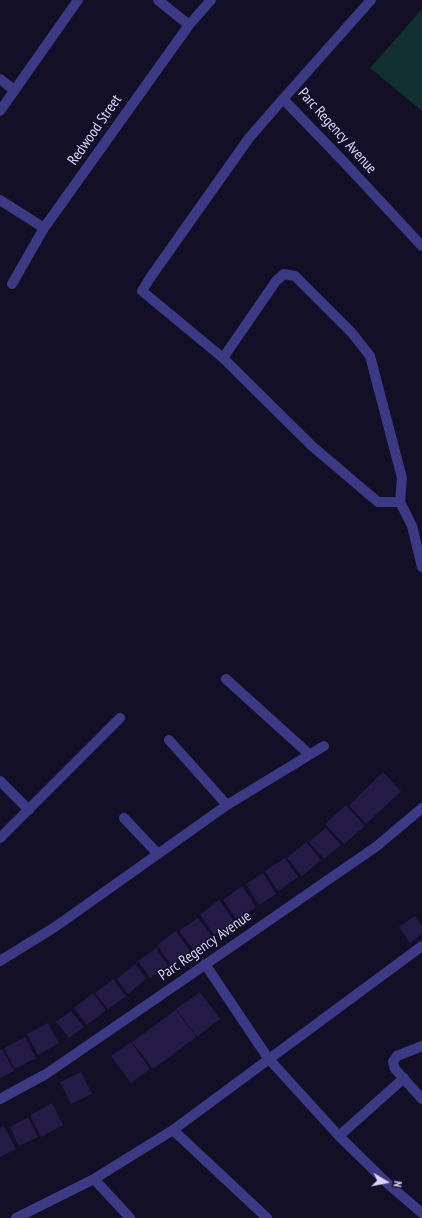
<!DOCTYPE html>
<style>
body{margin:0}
#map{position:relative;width:422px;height:1218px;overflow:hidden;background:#130f26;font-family:"PT Sans Narrow",sans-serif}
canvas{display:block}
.north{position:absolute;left:366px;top:1162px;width:40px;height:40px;-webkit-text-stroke:3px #130f26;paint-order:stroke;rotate:100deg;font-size:11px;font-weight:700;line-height:16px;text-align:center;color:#d9d4ff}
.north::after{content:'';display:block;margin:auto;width:14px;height:18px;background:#d9d4ff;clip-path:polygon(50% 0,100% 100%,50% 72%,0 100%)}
</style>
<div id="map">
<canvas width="422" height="1218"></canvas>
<div class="north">N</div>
</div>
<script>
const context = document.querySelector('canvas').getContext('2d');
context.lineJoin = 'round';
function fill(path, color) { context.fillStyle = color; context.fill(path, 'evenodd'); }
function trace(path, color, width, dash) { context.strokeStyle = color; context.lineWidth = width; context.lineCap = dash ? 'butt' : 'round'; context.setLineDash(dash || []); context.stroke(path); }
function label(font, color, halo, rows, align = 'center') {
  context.font = font + ' "PT Sans Narrow",sans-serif'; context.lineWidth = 3; context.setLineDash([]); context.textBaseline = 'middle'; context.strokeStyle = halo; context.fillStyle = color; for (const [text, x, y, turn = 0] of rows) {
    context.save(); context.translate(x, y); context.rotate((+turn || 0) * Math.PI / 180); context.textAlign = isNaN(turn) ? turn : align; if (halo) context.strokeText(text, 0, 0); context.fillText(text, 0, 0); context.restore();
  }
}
fill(new Path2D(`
 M422 9V111L370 68Z`), '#12302f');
fill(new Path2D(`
 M383 772 401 791 366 824 349 805Z
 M346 805 365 826 344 844 325 824Z
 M326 828 341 845 324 859 309 842Z
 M306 842 321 860 302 876 287 858Z
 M285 858 298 877 278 891 265 871Z
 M263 873 276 894 259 905 246 884Z
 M242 886 256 907 237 920 223 900Z
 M219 900 234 921 214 935 200 915Z
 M415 916 422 926V934L410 943 399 927Z
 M198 918 212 937 194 950 179 931Z
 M176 931 190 951 171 965 157 945Z
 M156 948 168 966 150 978 138 961Z
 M135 964 146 979 128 994 117 979Z
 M113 979 126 996 108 1009 95 993Z
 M200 992 220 1019 197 1037 176 1009Z
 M93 993 106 1010 87 1025 74 1008Z
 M176 1010 196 1037 153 1069 132 1042Z
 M71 1011 84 1027 69 1038 56 1022Z
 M48 1023 59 1043 38 1055 27 1034Z
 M25 1037 36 1058 15 1069 4 1048Z
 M131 1042 150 1069 131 1083 111 1056Z
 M2 1049 14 1071 0 1078V1050Z
 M81 1072 92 1094 71 1104 60 1082Z
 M52 1103 63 1125 41 1137 30 1115Z
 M28 1117 38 1137 19 1146 10 1127Z
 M4 1126 16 1149 0 1157V1128Z`), '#241b47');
trace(new Path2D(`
 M158 0 189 25
 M371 0 283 99 342 160 422 246
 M0 79 14 90
 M283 99 249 138 150 278 142 291 223 358 312 446 378 502H400
 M0 111 78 0
 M0 200 44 228
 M12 284 44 228 189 25 211 0
 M223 358 276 281 284 274 295 276 352 333 370 356 402 478 400 502 412 526 422 567
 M226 679 309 754
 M169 740 227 805
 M0 781 29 810
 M124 818 158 854
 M0 838 120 718
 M0 961 55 927 227 805 324 746
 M205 964 268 1058 339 1136 388 1184 422 1213
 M422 1046 397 1056 393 1062 395 1069 422 1099
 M0 1099 46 1074 183 980 377 846 422 808
 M173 1130 267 1218
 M339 1136 404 1078
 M94 1179 130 1218
 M16 1218 94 1179 173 1130 422 946`), '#3d3a85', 10);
label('15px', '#d9d4ff', '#130f26', [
 ["Redwood Street",95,130,-55],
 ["Parc Regency Avenue",337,131,48],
 ["Parc Regency Avenue",205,946,-35]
]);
</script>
